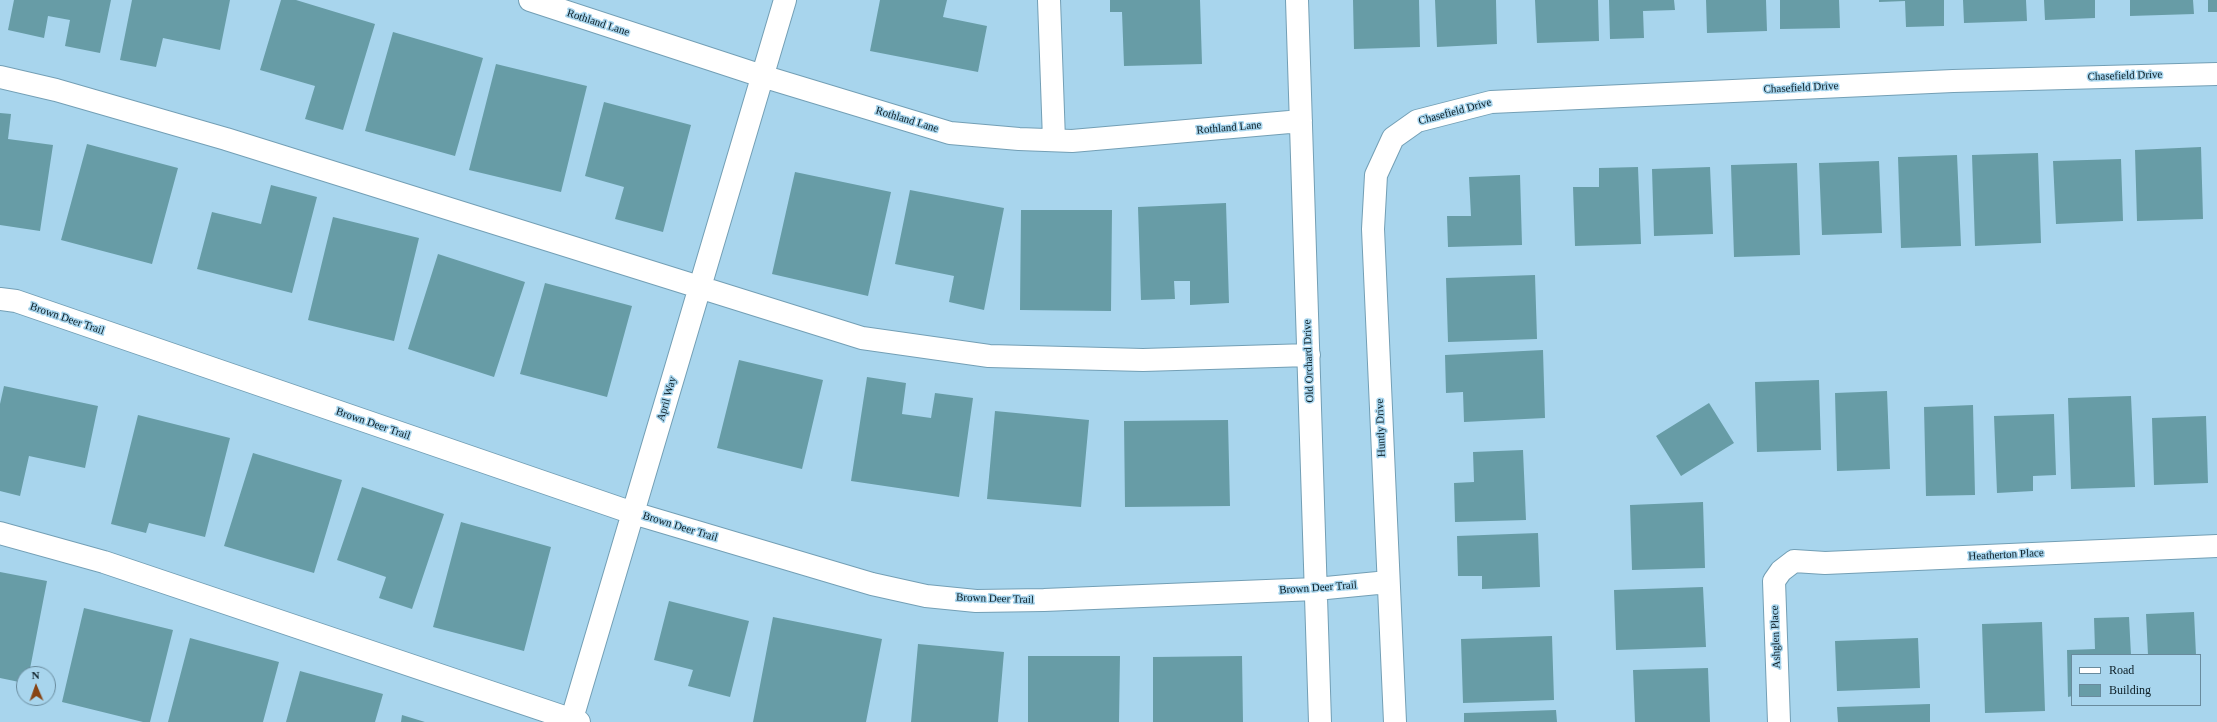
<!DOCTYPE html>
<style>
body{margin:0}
#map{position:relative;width:2217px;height:722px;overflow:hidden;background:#a8d5ed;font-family:Georgia,serif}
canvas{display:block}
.legend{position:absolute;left:2071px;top:654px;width:130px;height:52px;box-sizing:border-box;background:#a8d5ed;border:1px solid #698b9d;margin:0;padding:5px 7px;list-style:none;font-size:12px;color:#0b1d25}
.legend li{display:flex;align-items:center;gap:8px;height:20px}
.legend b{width:20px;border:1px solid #698b9d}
.north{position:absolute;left:16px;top:666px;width:40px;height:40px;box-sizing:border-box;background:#a8d5ed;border:1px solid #698b9d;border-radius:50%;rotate:358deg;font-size:11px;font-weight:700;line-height:16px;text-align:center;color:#0b1d25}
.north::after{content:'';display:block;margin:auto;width:14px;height:18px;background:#874414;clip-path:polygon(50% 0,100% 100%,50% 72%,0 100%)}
</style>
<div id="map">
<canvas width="2217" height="722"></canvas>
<ul class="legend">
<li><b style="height:5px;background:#fff"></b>Road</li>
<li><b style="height:11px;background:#679ca6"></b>Building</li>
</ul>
<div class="north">N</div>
</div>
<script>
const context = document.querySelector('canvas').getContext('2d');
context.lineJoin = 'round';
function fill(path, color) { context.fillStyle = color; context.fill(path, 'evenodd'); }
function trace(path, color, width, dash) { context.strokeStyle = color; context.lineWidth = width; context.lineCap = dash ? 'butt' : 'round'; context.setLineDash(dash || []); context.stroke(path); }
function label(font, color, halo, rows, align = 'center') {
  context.font = font + ' Georgia,serif'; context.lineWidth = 3; context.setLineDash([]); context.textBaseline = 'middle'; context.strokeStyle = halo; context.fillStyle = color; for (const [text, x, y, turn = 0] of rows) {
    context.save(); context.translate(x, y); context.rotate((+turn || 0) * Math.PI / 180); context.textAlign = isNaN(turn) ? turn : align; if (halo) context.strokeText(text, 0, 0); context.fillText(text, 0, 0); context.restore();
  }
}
fill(new Path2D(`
 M14 0H111L100 53 65 46 70 20 48 16 44 38 8 30Z
 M132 0H230L220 50 163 38 156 67 120 60Z
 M281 0H296L375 24 343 130 305 119 315 86 260 70Z
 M880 0H947L943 17 987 26 978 72 870 51Z
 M1110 0H1200L1202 64 1124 66 1122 12H1110Z
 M1353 0H1419L1420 47 1354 49Z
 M1435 0H1496L1497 44 1437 47Z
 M1535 0H1598L1599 41 1537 43Z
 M1609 0H1674L1675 10 1643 11 1644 38 1610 39Z
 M1706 0H1766L1767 31 1707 33Z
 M1780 0H1839L1840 28 1780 29Z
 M1879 0H1944V26L1906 27 1905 1 1879 2Z
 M1963 0H2026L2027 21 1964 23Z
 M2044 0H2095V18L2045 20Z
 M2130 0H2193L2194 14 2130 16Z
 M2208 0H2217V12H2208Z
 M393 32 483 58 455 156 365 131Z
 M496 64 587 86 561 192 469 170Z
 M604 102 691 125 663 232 615 219 624 187 585 176Z
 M0 113 11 114 8 139 53 145 40 231 0 225Z
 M87 144 178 168 152 264 61 240Z
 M2201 147 2203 219 2137 221 2135 150Z
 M2038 153 2041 243 1975 246 1972 155Z
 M1957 155 1961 246 1901 248 1898 157Z
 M2121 159 2123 221 2056 224 2053 161Z
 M1879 161 1882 233 1822 235 1819 163Z
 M1797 163 1800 255 1734 257 1731 165Z
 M1638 167 1641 244 1575 246 1573 187H1599V168Z
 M1710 167 1713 234 1654 236 1652 169Z
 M795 172 891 192 868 296 772 274Z
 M1520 175 1522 245 1448 247 1447 216H1471L1469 177Z
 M271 185 317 197 292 293 197 269 212 212 261 224Z
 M910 190 1004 208 984 310 949 302 954 276 895 264Z
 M1226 203 1229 303 1190 305V281H1174L1175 299 1141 300 1138 207Z
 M1021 210H1112L1111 311 1020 310Z
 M333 217 419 238 394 341 308 320Z
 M438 254 525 282 494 377 408 349Z
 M1535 275 1537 339 1448 342 1446 278Z
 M545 283 632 306 607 397 520 374Z
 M1543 350 1545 418 1464 422 1463 392 1446 393 1445 355Z
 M739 360 823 380 802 469 717 448Z
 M867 377 906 383 902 414 931 418 935 393 973 398 959 497 851 481Z
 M1819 380 1821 450 1757 452 1755 382Z
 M4 386 98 406 85 468 29 456 20 496 0 491V404Z
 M1887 391 1890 469 1837 471 1835 393Z
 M2131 396 2135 487 2071 489 2068 398Z
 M1709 403 1734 443 1681 476 1656 436Z
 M1973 405 1975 495 1926 496 1924 407Z
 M995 411 1089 420 1081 507 987 499Z
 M2054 414 2056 475 2033 476V491L1997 493 1994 416Z
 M138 415 230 438 205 537 149 523 146 533 111 524Z
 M2206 416 2208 483 2154 485 2152 418Z
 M1228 420 1230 506 1125 507 1124 421Z
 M1523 450 1526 520 1455 522 1454 483 1474 482 1473 452Z
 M253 453 342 480 314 573 224 546Z
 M362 487 444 514 412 609 379 598 386 577 337 560Z
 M1703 502 1705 568 1632 570 1630 505Z
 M461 522 551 547 524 651 433 627Z
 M1538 533 1540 587 1482 589V576H1458L1457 536Z
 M0 572 47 581 29 674H24V683L0 678Z
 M1703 587 1706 647 1616 650 1614 590Z
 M669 601 749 621 730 697 688 686 693 670 654 660Z
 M84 608 173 630 150 722H143L62 702Z
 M2194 612 2196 655H2148L2146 614Z
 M773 617 882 639 866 722H753Z
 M2129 617 2131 655H2072V696L2068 697 2067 650 2095 649 2094 618Z
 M2042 622 2045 711 1985 713 1982 624Z
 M1552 636 1554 700 1463 703 1461 639Z
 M190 638 279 662 263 722H168Z
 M1918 638 1920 688 1837 691 1835 641Z
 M918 644 1004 652 998 722H911Z
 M1028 656H1120L1119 722H1028Z
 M1242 656 1243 722H1153V657Z
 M1708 668 1710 722H1635L1633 670Z
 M300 671 383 694 375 722H286Z
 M1930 704V722H1838L1837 707Z
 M1556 710 1557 722H1464V713Z
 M402 715 425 722H401Z`), '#679ca6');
const minor = new Path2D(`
 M530 0 762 76 950 133 1019 139 1072 141 1301 121
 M1049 0 1054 140
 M1297 0 1320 722
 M0 77 56 90 226 139 862 338 989 356 1143 360 1309 355
 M0 299 16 301 633 513 872 584 926 596 976 601 1044 600 1316 589 1388 582
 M0 533 104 562 579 722
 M571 722 785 0
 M1395 722 1373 229 1376 175 1393 138 1417 121 1491 102 1953 81 2217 74
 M1779 722 1774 581 1781 571 1794 561 1825 563 2217 546`);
trace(minor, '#739fb5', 24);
trace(minor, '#fff', 22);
label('11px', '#0b1d25', '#a8d5ed', [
 ["Rothland Lane",598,23,18],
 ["Chasefield Drive",2125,76,-2],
 ["Chasefield Drive",1801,88,-3],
 ["Chasefield Drive",1455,112,-15],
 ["Rothland Lane",907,120,17],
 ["Rothland Lane",1229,128,-5],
 ["Brown Deer Trail",67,319,19],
 ["Old Orchard Drive",1309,361,-92],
 ["April Way",667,399,-74],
 ["Brown Deer Trail",373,424,19],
 ["Huntly Drive",1381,428,-92],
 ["Brown Deer Trail",680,527,17],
 ["Heatherton Place",2006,555,-3],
 ["Brown Deer Trail",1318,588,-4],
 ["Brown Deer Trail",995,599,2],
 ["Ashglen Place",1776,637,-92]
]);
</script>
